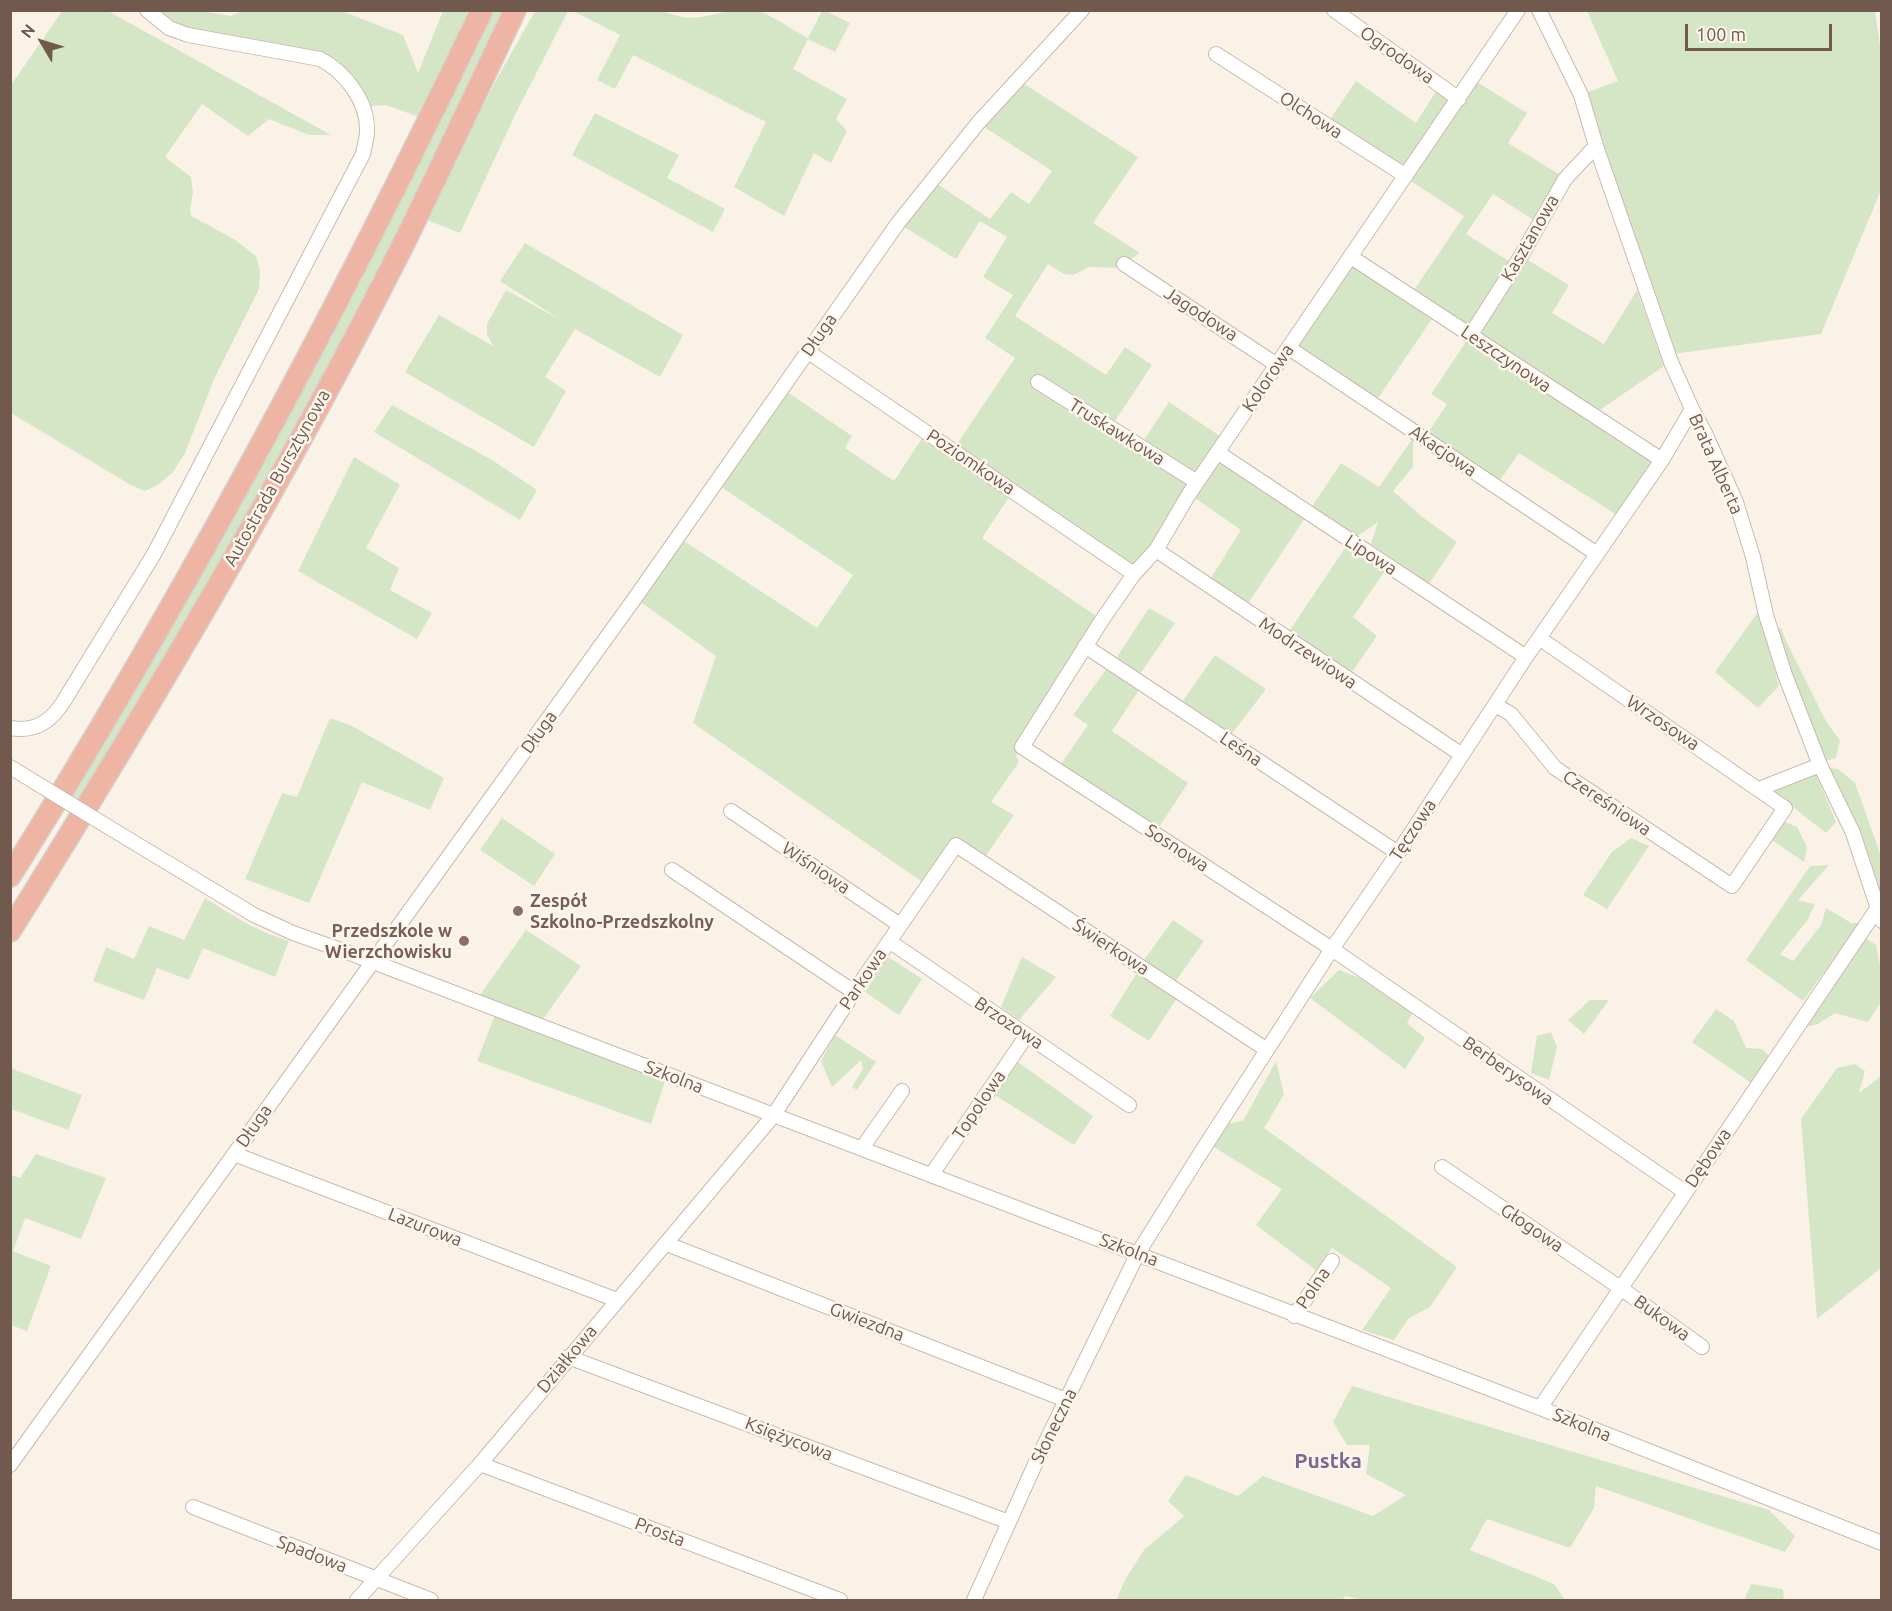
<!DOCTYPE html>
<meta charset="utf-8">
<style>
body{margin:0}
#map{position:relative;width:1892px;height:1611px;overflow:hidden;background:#faf2e7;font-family:Ubuntu,sans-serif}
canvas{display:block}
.frame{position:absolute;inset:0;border:12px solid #71594e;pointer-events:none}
.north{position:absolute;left:12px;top:12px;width:60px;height:60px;-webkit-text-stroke:4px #fdf6ed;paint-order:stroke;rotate:308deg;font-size:16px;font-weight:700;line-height:24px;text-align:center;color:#71594e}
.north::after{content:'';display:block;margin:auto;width:21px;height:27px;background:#71594e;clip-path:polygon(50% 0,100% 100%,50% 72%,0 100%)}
.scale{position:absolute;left:1685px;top:24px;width:147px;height:27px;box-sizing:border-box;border:3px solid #71594e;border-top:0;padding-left:8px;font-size:18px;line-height:21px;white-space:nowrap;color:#71594e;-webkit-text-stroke:4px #fdf6ed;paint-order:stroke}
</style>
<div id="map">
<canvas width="1892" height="1611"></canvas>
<div class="frame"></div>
<div class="north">N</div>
<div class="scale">100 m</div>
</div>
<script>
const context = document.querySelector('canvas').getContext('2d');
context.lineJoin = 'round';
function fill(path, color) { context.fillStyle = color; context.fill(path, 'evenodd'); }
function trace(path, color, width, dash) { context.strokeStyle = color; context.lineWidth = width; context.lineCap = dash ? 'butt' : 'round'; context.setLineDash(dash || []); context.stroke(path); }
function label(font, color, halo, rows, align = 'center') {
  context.font = font + ' Ubuntu,sans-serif'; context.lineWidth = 5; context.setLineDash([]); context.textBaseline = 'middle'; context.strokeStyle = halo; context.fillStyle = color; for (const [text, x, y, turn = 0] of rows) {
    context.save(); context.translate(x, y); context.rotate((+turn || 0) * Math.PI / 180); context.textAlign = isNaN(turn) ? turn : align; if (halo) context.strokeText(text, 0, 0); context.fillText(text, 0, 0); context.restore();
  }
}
fill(new Path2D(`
 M63 10 108 11 331 135H309L269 119 248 136 202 104 165 157 191 177 193 193 190 209 191 216 234 239 256 256 260 270 259 289 215 377 185 453 173 472 159 484 145 491 129 484 11 413V85Z
 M243 10 342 11 403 35 418 73 443 11H468L419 117 386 105 369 106 337 64 175 27 154 11H202L231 16Z
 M490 11H508L462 109 305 415 82 803 67 794Z
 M535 11H568L516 113 460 233 427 220 494 84Z
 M573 11H664C701 28 719 6 755 10 767 12 796 32 808 38L822 11H826L850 23 835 52 808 39 793 69 847 99 836 119 847 131 831 163 814 153 784 216 734 187 766 122 633 55 615 89 597 80 620 35Z
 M1587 11H1875L1882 60 1881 190 1821 334 1673 354 1585 93 1618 81Z
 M1472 79 1527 113 1508 143 1562 176 1535 221 1493 194 1466 234 1515 265 1521 256 1569 285 1552 313 1604 344 1637 290 1664 366 1591 416 1657 458 1617 515 1519 453 1496 486 1424 439 1447 404 1431 394 1470 336 1436 313 1374 404 1289 348 1351 257 1410 296 1464 216 1326 125 1356 81 1416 123 1440 85 1459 99Z
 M1018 80 1138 157 1093 223 1140 253 1116 268 1089 267 1073 275 1064 274 1048 264 1015 316 1106 375 1125 347 1152 365 1111 427 1140 446 1169 402 1226 440 1217 452 1305 518 1247 605 1209 581 1241 530 1189 494 1134 574 1013 491 982 538 1102 620 1016 756 1019 762 991 802 1014 815 985 857 960 840 928 886 693 723 716 656 635 598 678 537 817 628 853 575 715 483 780 387 852 436 845 448 894 481 926 432 953 450 1015 358 985 338 1013 295 983 277 1007 237 980 221 956 259 898 223 931 180 990 219 1011 192 1029 204 1052 171 978 123Z
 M595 113 679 155 667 178 725 209 713 232 572 155Z
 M525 243 683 335 660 377 575 329 545 377 566 391 534 447 405 372 439 315 493 346 487 334V324L506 290 561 320 500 281Z
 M392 405 492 460 537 490 520 520 374 432Z
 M1413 438V467L1393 491 1421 516 1457 542 1429 584 1371 544 1378 522 1356 537 1311 508 1341 463 1379 487Z
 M354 457 400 485 366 548 399 568 390 590 432 613 417 639 298 571Z
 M1347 545 1385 571 1353 617 1377 636 1352 672 1288 633Z
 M1149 608 1175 623 1140 674 1117 657Z
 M1758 612 1779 686 1758 708 1715 672Z
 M1781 628C1788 647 1797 662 1805 679 1816 700 1824 722 1840 740L1836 758 1822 762 1775 630Z
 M1215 655 1266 689 1231 735 1182 702Z
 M1108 667 1141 687 1112 731 1188 783 1159 827 1061 764 1088 725 1073 715Z
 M330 718 352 726 444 778 430 810 362 782 309 903 245 879 282 793 297 797Z
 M1824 767 1838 769 1855 783 1881 856V908Z
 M1815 772 1836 822 1826 833 1771 790Z
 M502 818 555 854 534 886 480 850Z
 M1783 821 1797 827 1807 847 1804 862 1770 839Z
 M1631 838 1649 846 1607 909 1583 895 1612 852Z
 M1829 865 1798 900 1815 904 1807 921 1780 954 1793 961 1821 925 1826 908 1851 923H1860L1803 1001 1746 960 1810 866Z
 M205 898C232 915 258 932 289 941L275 977 203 948 189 980 157 968 144 1000 93 981 106 947 134 959 149 926 184 940Z
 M1173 920 1204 941 1175 982 1144 960Z
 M526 930 581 966 538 1026 667 1075 651 1124 477 1061 497 1010 475 1002Z
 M1864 937 1876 945 1881 970V1002L1868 1022 1835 1013 1818 1024 1802 1028Z
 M888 957 922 979 899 1015 865 992Z
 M1022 957 1056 977 1019 1020 1001 1007Z
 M1339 970 1360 978 1413 1012 1407 1023 1425 1038 1405 1069 1310 998Z
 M1137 973 1177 998 1149 1041 1110 1016Z
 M1590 1000H1609L1584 1034 1568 1020Z
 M1716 1009 1734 1021 1746 1048 1762 1049 1769 1056 1751 1083 1692 1042Z
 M1551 1032 1557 1047 1549 1080 1531 1073 1537 1036Z
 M835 1035 876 1062 857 1090 852 1087 863 1069 861 1060 832 1087 821 1061Z
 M1276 1061 1284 1094 1264 1128 1457 1267 1430 1307 1409 1318 1394 1340 1362 1330 1391 1288 1332 1248 1317 1271 1256 1225 1282 1189 1212 1146 1226 1124 1243 1121Z
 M1018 1062 1093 1116 1074 1145 995 1095Z
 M1855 1064 1865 1071 1859 1093 1881 1076V1268L1817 1319 1801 1119 1837 1068Z
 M10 1068 82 1095 68 1130 11 1109Z
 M36 1154 106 1178 81 1239 25 1218 13 1251 51 1266 27 1331 11 1325V1175L20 1178Z
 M1352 1386 1769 1510 1795 1536 1785 1552 1596 1486 1594 1508 1570 1548 1487 1519 1470 1550 1554 1584 1565 1600H1361L1346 1596 1341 1600H1116L1126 1578 1144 1550 1184 1516 1168 1501 1186 1475 1238 1496 1263 1476 1373 1516 1406 1495 1366 1474 1370 1445H1347L1333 1422Z
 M1751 1584 1783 1589 1784 1600H1744Z`), '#d5e6c7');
const minor = new Path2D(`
 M1334 10 1459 99
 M1518 10 1189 494 1156 550 1134 574 1102 620 1022 747 1332 949 1685 1192
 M1539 10 1581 95 1596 146 1671 362 1692 409 1705 433 1736 502 1753 557 1766 615 1785 675 1820 765 1853 833 1882 921
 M1216 54 1406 176
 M1351 257 1662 460
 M1124 264 1277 365
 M1470 336 1521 256 1565 179 1596 146
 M1289 348 1597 554
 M807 351 1134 574
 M1038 382 1197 482
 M1217 452 1526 657
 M1156 550 1462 755
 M1085 646 1398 853
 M1495 705 1511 714 1555 768 1732 886 1785 808 1539 638
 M10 728C34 732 49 723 62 704L154 554 363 154C364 147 367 139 367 131 368 101 345 72 320 59L188 35 169 28 147 10
 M10 767 33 781
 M1759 789 1820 765
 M731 811 900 925
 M110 828 254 915 293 933 355 955 1540 1408 1882 1543
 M672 870 854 992
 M889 941 1129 1105
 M862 1148 902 1091
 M234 1154 617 1300
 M1442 1167 1622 1289 1702 1347
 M932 1174 1027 1035
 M667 1244 1066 1400
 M1294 1316 1332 1261
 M568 1357 1009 1522
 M1540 1408 1877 909
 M480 1464 840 1600
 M10 1465 635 598 898 223 978 123 1082 10
 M193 1507 431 1600
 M357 1600 480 1464 773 1116 854 992 956 845 1267 1050
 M974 1600 1036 1462 1138 1253 1200 1154 1332 949 1398 853 1526 657 1662 460 1692 409`);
const highway = new Path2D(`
 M10 876C185 597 340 307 482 10
 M10 931C151 705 287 476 406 239 443 163 479 87 515 10`);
trace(minor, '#cbb9ae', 16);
trace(highway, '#d7d1cd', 24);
trace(minor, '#fff', 14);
trace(highway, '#eeb4a4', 21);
const minorBridge = new Path2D(`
 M33 781 110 828`);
trace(minorBridge, '#cbb9ae', 16, []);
trace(minorBridge, '#fff', 14);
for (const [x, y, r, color] of [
 [518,911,6,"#8d6e63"],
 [464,941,6,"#8d6e63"]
]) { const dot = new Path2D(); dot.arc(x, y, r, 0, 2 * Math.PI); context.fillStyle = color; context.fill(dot); trace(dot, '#fdf6ed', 2); }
label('18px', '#71594e', '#fdf6ed', [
 ["Ogrodowa",1397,55,35],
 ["Olchowa",1311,115,33],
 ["Kasztanowa",1530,238,-60],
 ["Jagodowa",1201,314,33],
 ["Długa",819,335,-55],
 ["Leszczynowa",1506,359,34],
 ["Kolorowa",1268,378,-56],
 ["Truskawkowa",1117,432,32],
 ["Akacjowa",1443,451,34],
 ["Poziomkowa",971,462,34],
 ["Brata Alberta",1716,464,66],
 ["Autostrada Bursztynowa",277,478,-61],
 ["Lipowa",1371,555,33],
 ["Modrzewiowa",1308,653,34],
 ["Wrzosowa",1663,723,34],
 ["Długa",539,732,-54],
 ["Leśna",1241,749,34],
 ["Czereśniowa",1607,803,34],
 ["Tęczowa",1413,830,-57],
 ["Sosnowa",1177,848,33],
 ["Wiśniowa",816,868,34],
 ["Świerkowa",1111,947,33],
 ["Parkowa",863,979,-56],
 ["Brzozowa",1009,1023,34],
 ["Berberysowa",1508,1071,35],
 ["Szkolna",674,1077,21],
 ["Topolowa",979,1105,-56],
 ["Długa",254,1126,-55],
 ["Dębowa",1708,1158,-56],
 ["Lazurowa",425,1227,21],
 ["Głogowa",1532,1228,34],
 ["Szkolna",1129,1250,21],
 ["Polna",1313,1288,-56],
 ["Bukowa",1662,1318,36],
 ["Gwiezdna",867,1322,21],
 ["Działkowa",567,1359,-50],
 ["Szkolna",1582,1425,22],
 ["Słoneczna",1054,1426,-64],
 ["Księżycowa",789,1439,21],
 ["Prosta",660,1532,21],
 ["Spadowa",312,1554,21]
]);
label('bold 18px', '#785e54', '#fdf6ed', [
 ["Zespół",530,901],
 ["Szkolno-Przedszkolny",530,922],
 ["Przedszkole w",452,931,"right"],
 ["Wierzchowisku",452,952,"right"]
], 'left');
label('bold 21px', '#7e668d', '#fdf6ed', [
 ["Pustka",1328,1461]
]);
</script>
